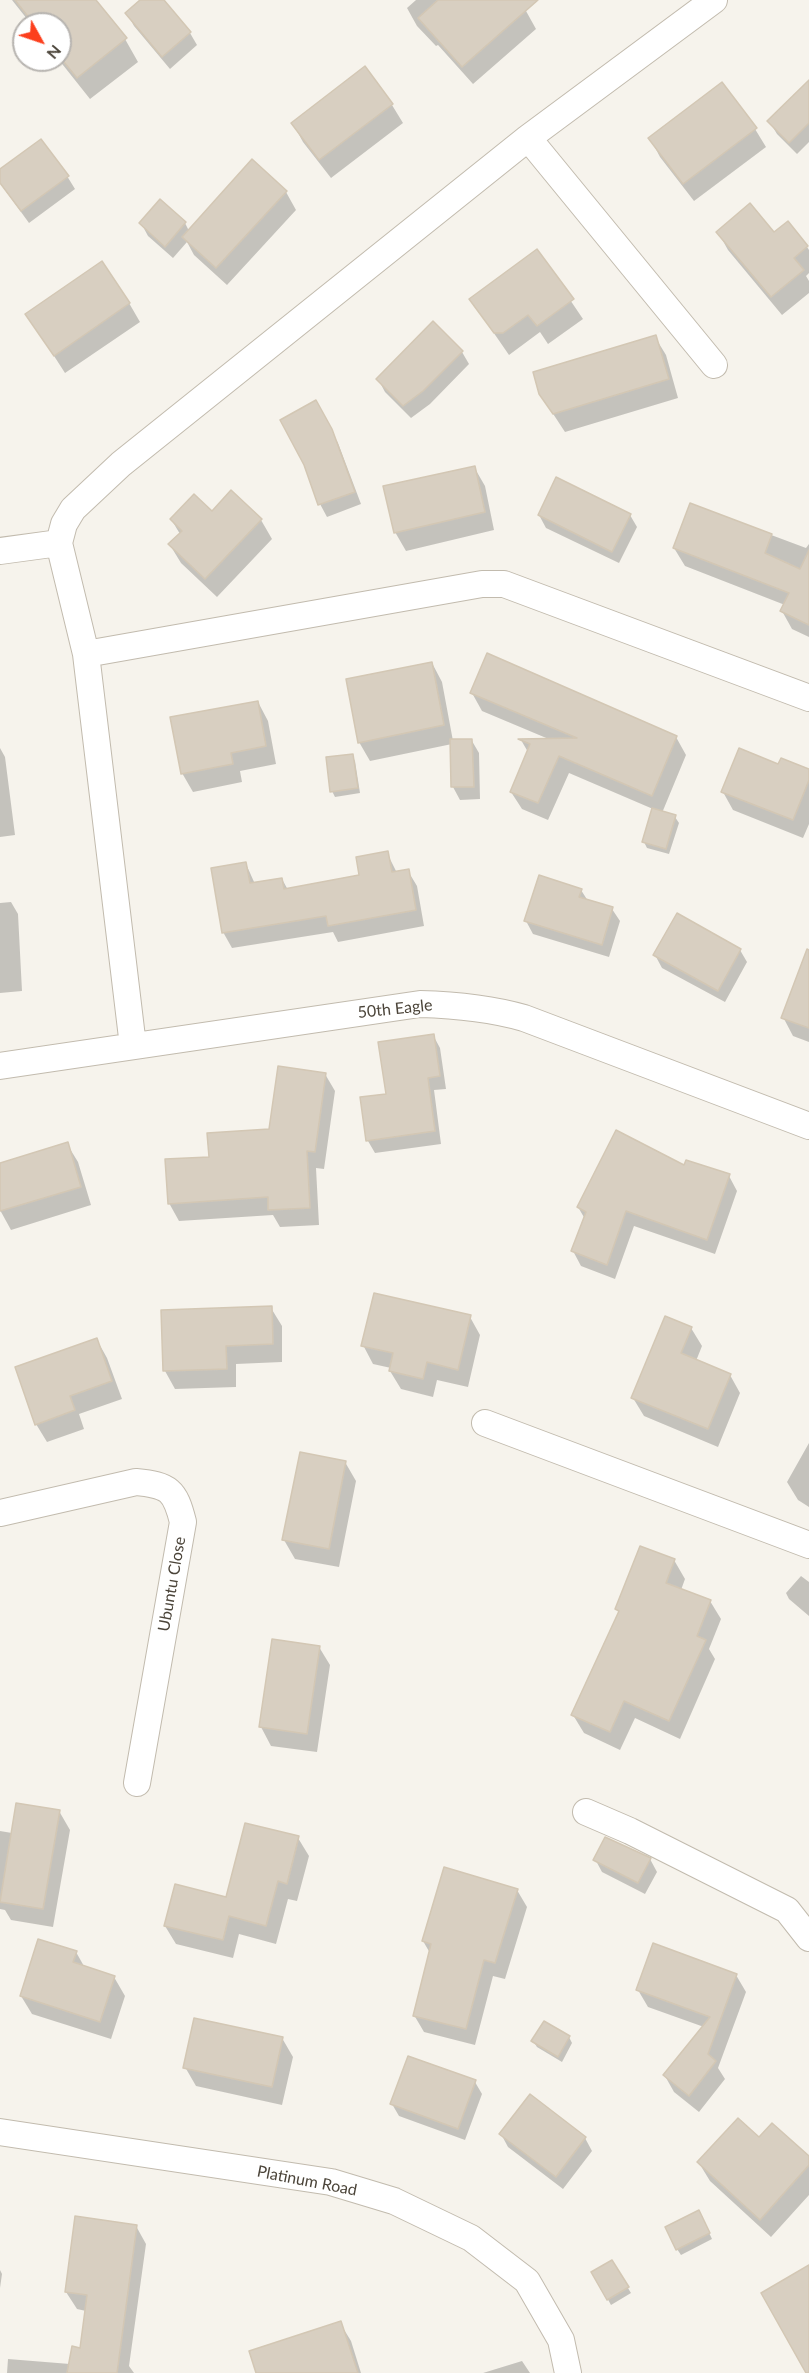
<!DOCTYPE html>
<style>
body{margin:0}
#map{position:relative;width:809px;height:2373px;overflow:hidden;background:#f6f3ec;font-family:Lato,sans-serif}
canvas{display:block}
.north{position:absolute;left:12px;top:12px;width:60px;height:60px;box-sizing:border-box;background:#fff;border:2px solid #b7b4b0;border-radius:50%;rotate:130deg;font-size:16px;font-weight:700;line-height:24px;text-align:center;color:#4b4439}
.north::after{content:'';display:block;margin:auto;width:21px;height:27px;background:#fc3f1d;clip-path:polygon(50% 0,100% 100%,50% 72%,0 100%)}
</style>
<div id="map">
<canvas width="809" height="2373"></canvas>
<div class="north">N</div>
</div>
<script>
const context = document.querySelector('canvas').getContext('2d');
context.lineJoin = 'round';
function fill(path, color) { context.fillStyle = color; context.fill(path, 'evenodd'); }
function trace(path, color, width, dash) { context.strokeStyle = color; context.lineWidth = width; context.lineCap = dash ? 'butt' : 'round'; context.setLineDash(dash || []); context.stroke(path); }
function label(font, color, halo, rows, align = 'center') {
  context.font = font + ' Lato,sans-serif'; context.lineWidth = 6; context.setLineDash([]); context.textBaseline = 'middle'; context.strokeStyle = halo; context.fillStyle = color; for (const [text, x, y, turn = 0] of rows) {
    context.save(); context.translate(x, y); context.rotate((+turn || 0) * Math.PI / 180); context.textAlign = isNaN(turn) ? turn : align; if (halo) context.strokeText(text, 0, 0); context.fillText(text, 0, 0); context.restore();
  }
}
fill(new Path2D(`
 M12 0H94L125 39 138 62 90 99 59 60 60 24H31Z
 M142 0H162L190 33 197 45 170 69 134 26 127 13Z
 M416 0H516L526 11 536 29 473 84 438 45 436 46 417 26 407 8Z
 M365 68 392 105 403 123 331 178 303 142 293 124Z
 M809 82V142L797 154 777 134 769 121Z
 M755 129 766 147 694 201 660 157 650 138Z
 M0 171 67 176 75 189 29 223 0 183Z
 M286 192 296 210 227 285 194 255 187 242 173 258 148 236 141 223 160 201 185 223 189 231Z
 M718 232 774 234 807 247 809 250V273L806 276 809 281V293L782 315 728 250Z
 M537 251 583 319 548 344 540 332 509 355 471 300Z
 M129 303 140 322 65 373 27 314Z
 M655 337 666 355 678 398 565 432 540 394Z
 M462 352 469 364 430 404 411 418 385 392 378 379Z
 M316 402 338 443 361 504 327 517 320 504Z
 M474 467 485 486 494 530 406 551 395 532Z
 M231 492 261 520 272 539 217 597 181 563 170 545 180 534 171 519 212 513Z
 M691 505 806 548 809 544V637L792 629 782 611 785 605 685 566 674 548Z
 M539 515H630L637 527 619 563 546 528Z
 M432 663 442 682 453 741H472L479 753 480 799 460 800 453 787 452 744 370 761 359 742Z
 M472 693 676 737 686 755 662 813 675 817 679 823 669 854 647 848 644 842 653 809 569 773 548 820 522 809 511 792 528 752 521 740H551L482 711Z
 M258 702 268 721 276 764 240 771 242 782 193 792 182 773Z
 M0 748 5 757 15 835 0 837Z
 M352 755 355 761 360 793 335 797 332 791Z
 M779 766 809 770V824L803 838 733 810 723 792Z
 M387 853 397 873 408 871 417 886 424 926 338 942 333 932 232 948 223 932 246 864 255 884 282 879 288 890 361 877Z
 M581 890 588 901 612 909 620 921 609 957 533 934 526 921Z
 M11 902 18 914 22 991 0 993V903Z
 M740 950 747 962 725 1002 662 968 655 955Z
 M809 957V1042L793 1036 783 1017Z
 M433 1035 440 1048 446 1089 434 1090 441 1144 375 1153 368 1141Z
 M325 1074 335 1091 324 1169 316 1168 319 1225 280 1227 273 1215 179 1221 169 1203 211 1158 270 1131Z
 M67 1144 78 1162 91 1205 11 1230 0 1210V1164Z
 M685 1167 729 1176 737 1191 715 1254 634 1226 615 1279 581 1266 573 1251 585 1219 578 1207Z
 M271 1308 282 1326V1362L236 1364V1387L175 1389 165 1371Z
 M470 1317 480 1335 468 1387 437 1380 433 1397 401 1389 390 1371 391 1368 373 1364 363 1345Z
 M691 1328 702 1346 696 1361 730 1375 740 1393 718 1447 644 1416 633 1398Z
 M97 1340 107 1358 122 1399 79 1414 84 1429 47 1442 36 1424Z
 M809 1443V1507L798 1500 787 1482Z
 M345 1462 356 1481 339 1567 295 1559 284 1540Z
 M674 1560 685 1579 681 1590 710 1601 721 1619 709 1649 715 1659 680 1739 635 1718 620 1750 584 1733 573 1715 619 1614 617 1609Z
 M801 1576 809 1582V1616L789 1599 786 1593Z
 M319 1647 330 1665 317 1752 271 1746 261 1727Z
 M59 1811 70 1830 53 1927 11 1920 5 1910 0 1909V1831L12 1833Z
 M298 1838 309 1856 297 1901 288 1899 276 1944 239 1934 233 1958 176 1944 165 1926 227 1899Z
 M595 1859H650L657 1872 645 1894 602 1872Z
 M517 1890 527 1907 505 1979 493 1976 475 2045 424 2032 414 2015 430 1953 423 1941Z
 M76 1952 85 1968 114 1977 125 1996 111 2039 32 2014 21 1996Z
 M736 1975 746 1992 718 2068 725 2079 699 2112 674 2092 665 2076 704 2027 648 2007 638 1990Z
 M569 2037 572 2043 562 2062 537 2047 533 2041Z
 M282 2038 293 2057 282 2105 196 2086 185 2067Z
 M475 2082 482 2094 465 2140 399 2116 392 2104Z
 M530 2097 585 2138 592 2151 563 2189 508 2147 501 2134Z
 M759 2140 809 2158V2195L771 2237 710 2181 699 2163Z
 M702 2218 712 2239 681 2255 677 2249Z
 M136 2226 146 2244 129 2366 134 2373H7L8 2359 70 2364 81 2350 86 2311 77 2309 66 2292Z
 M612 2262 631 2293 611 2305 593 2273Z
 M0 2270 2 2274 0 2288Z
 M340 2323 351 2341 361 2373H258Z
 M522 2361 530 2373H483Z`), '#0003');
const building = new Path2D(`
 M15 0H96L127 38 77 78 60 57V24H34Z
 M140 0H164L191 32 162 57 125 13Z
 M438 0H538L462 67 418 18Z
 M365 66 393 104 319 160 291 123Z
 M809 80V123L789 143 767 121Z
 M722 82 757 128 683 184 648 138Z
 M41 139 69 176 21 211 0 183V169Z
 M252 159 287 191 216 268 182 237Z
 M160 199 186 222 165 247 139 223Z
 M750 203 774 232 788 221 808 246 794 258 804 270 771 297 716 232Z
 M537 249 574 299 537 326 528 315 503 333H494L469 299Z
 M102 261 130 303 54 356 25 314Z
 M433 321 463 351 423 391 403 406 376 379Z
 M656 335 669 379 553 414 539 394 533 372Z
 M316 400 332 429 355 492 318 505 304 465 280 420Z
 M475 466 485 512 394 533 383 486Z
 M556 477 631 514 612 552 538 515Z
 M231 490 262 519 205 579 168 544 182 531 170 519 194 494 212 511Z
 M690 503 772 534 765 553 800 569 809 550V625L780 611 789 593 673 548Z
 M487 653 677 736 652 796 559 756 538 803 510 792 530 744 518 739 577 738 470 693Z
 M432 662 444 725 358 743 346 679Z
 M258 701 266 746 231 753 233 764 181 774 170 717Z
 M450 739H472L474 787H451Z
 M739 748 778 764 781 758 809 769V780L793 820 721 792Z
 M353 754 358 788 330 792 326 757Z
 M652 808 676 815 666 849 642 842Z
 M388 851 392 872 409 869 416 910 328 926 326 916 222 933 211 868 246 862 250 883 282 878 284 889 359 875 356 857Z
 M539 875 582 889 579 897 613 907 602 945 524 921Z
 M677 913 741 949 718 991 653 955Z
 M807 949 809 950V1028L781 1018Z
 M434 1034 440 1076 428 1078 435 1131 366 1141 360 1097 386 1094 378 1042Z
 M278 1066 326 1073 315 1152 307 1151 310 1208 268 1210V1197L168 1204 165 1159 209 1157 207 1133 269 1129Z
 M616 1130 684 1165 686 1160 730 1174 707 1240 626 1211 607 1265 571 1251 586 1212 577 1207Z
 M68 1142 81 1187 0 1211V1163Z
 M374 1293 471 1315 458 1370 427 1362 423 1379 389 1371 393 1353 361 1346Z
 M272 1306 273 1344 226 1346 227 1369 163 1371 161 1310Z
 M665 1316 692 1327 681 1353 731 1374 708 1429 631 1398Z
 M97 1338 112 1381 70 1396 75 1410 35 1425 15 1367Z
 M300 1452 346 1461 329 1549 282 1540Z
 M640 1546 675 1559 666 1583 711 1600 697 1636 706 1640 669 1721 624 1701 610 1732 571 1715 619 1611 615 1609Z
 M272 1639 320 1646 307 1734 259 1727Z
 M16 1803 60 1810 43 1909 0 1902Z
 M245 1823 299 1836 287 1884 278 1881 266 1926 229 1916 223 1940 164 1926 175 1884 226 1897Z
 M605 1837 651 1858 638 1883 593 1860Z
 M444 1867 518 1889 495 1963 484 1960 466 2029 413 2016 431 1944 422 1941Z
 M38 1939 77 1951 73 1962 115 1976 100 2022 20 1996Z
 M653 1943 737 1974 708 2054 716 2061 689 2096 663 2075 710 2017 636 1990Z
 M194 2018 283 2037 272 2087 183 2068Z
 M544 2021 570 2036 558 2057 531 2041Z
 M408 2056 476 2080 458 2129 390 2104Z
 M530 2094 586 2137 556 2177 499 2134Z
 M738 2118 759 2137 772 2123 809 2156V2165L760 2220 697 2162Z
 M699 2210 710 2233 676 2250 665 2227Z
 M75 2216 137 2225 117 2373H67L72 2346 80 2348 87 2295 65 2292Z
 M612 2260 629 2287 607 2300 591 2272Z
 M809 2265V2373H806L761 2293Z
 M341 2321 358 2373H256L249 2351Z`);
fill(building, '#d8cfc1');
trace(building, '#d3c7b4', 1.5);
const street = new Path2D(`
 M528 138 714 365
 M0 551 59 543
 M86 654 482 584H504L809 698
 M133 1046 86 654 59 543 64 524 73 509 121 464 528 138 714 0
 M0 1066 420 1004C456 1005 489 1008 524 1018L809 1126
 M485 1423 809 1545
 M0 1513 136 1482C169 1485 175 1490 183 1522L137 1783
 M586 1812 630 1831 787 1910 809 1938
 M0 2132 331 2182 394 2201 471 2238 527 2281 561 2340 568 2373`);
trace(street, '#c2bbae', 28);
trace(street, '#fff', 26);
label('16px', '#4b4439', '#fff', [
 ["50th Eagle",395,1009,-6],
 ["Ubuntu Close",172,1584,-80],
 ["Platinum Road",307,2181,11]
]);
</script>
